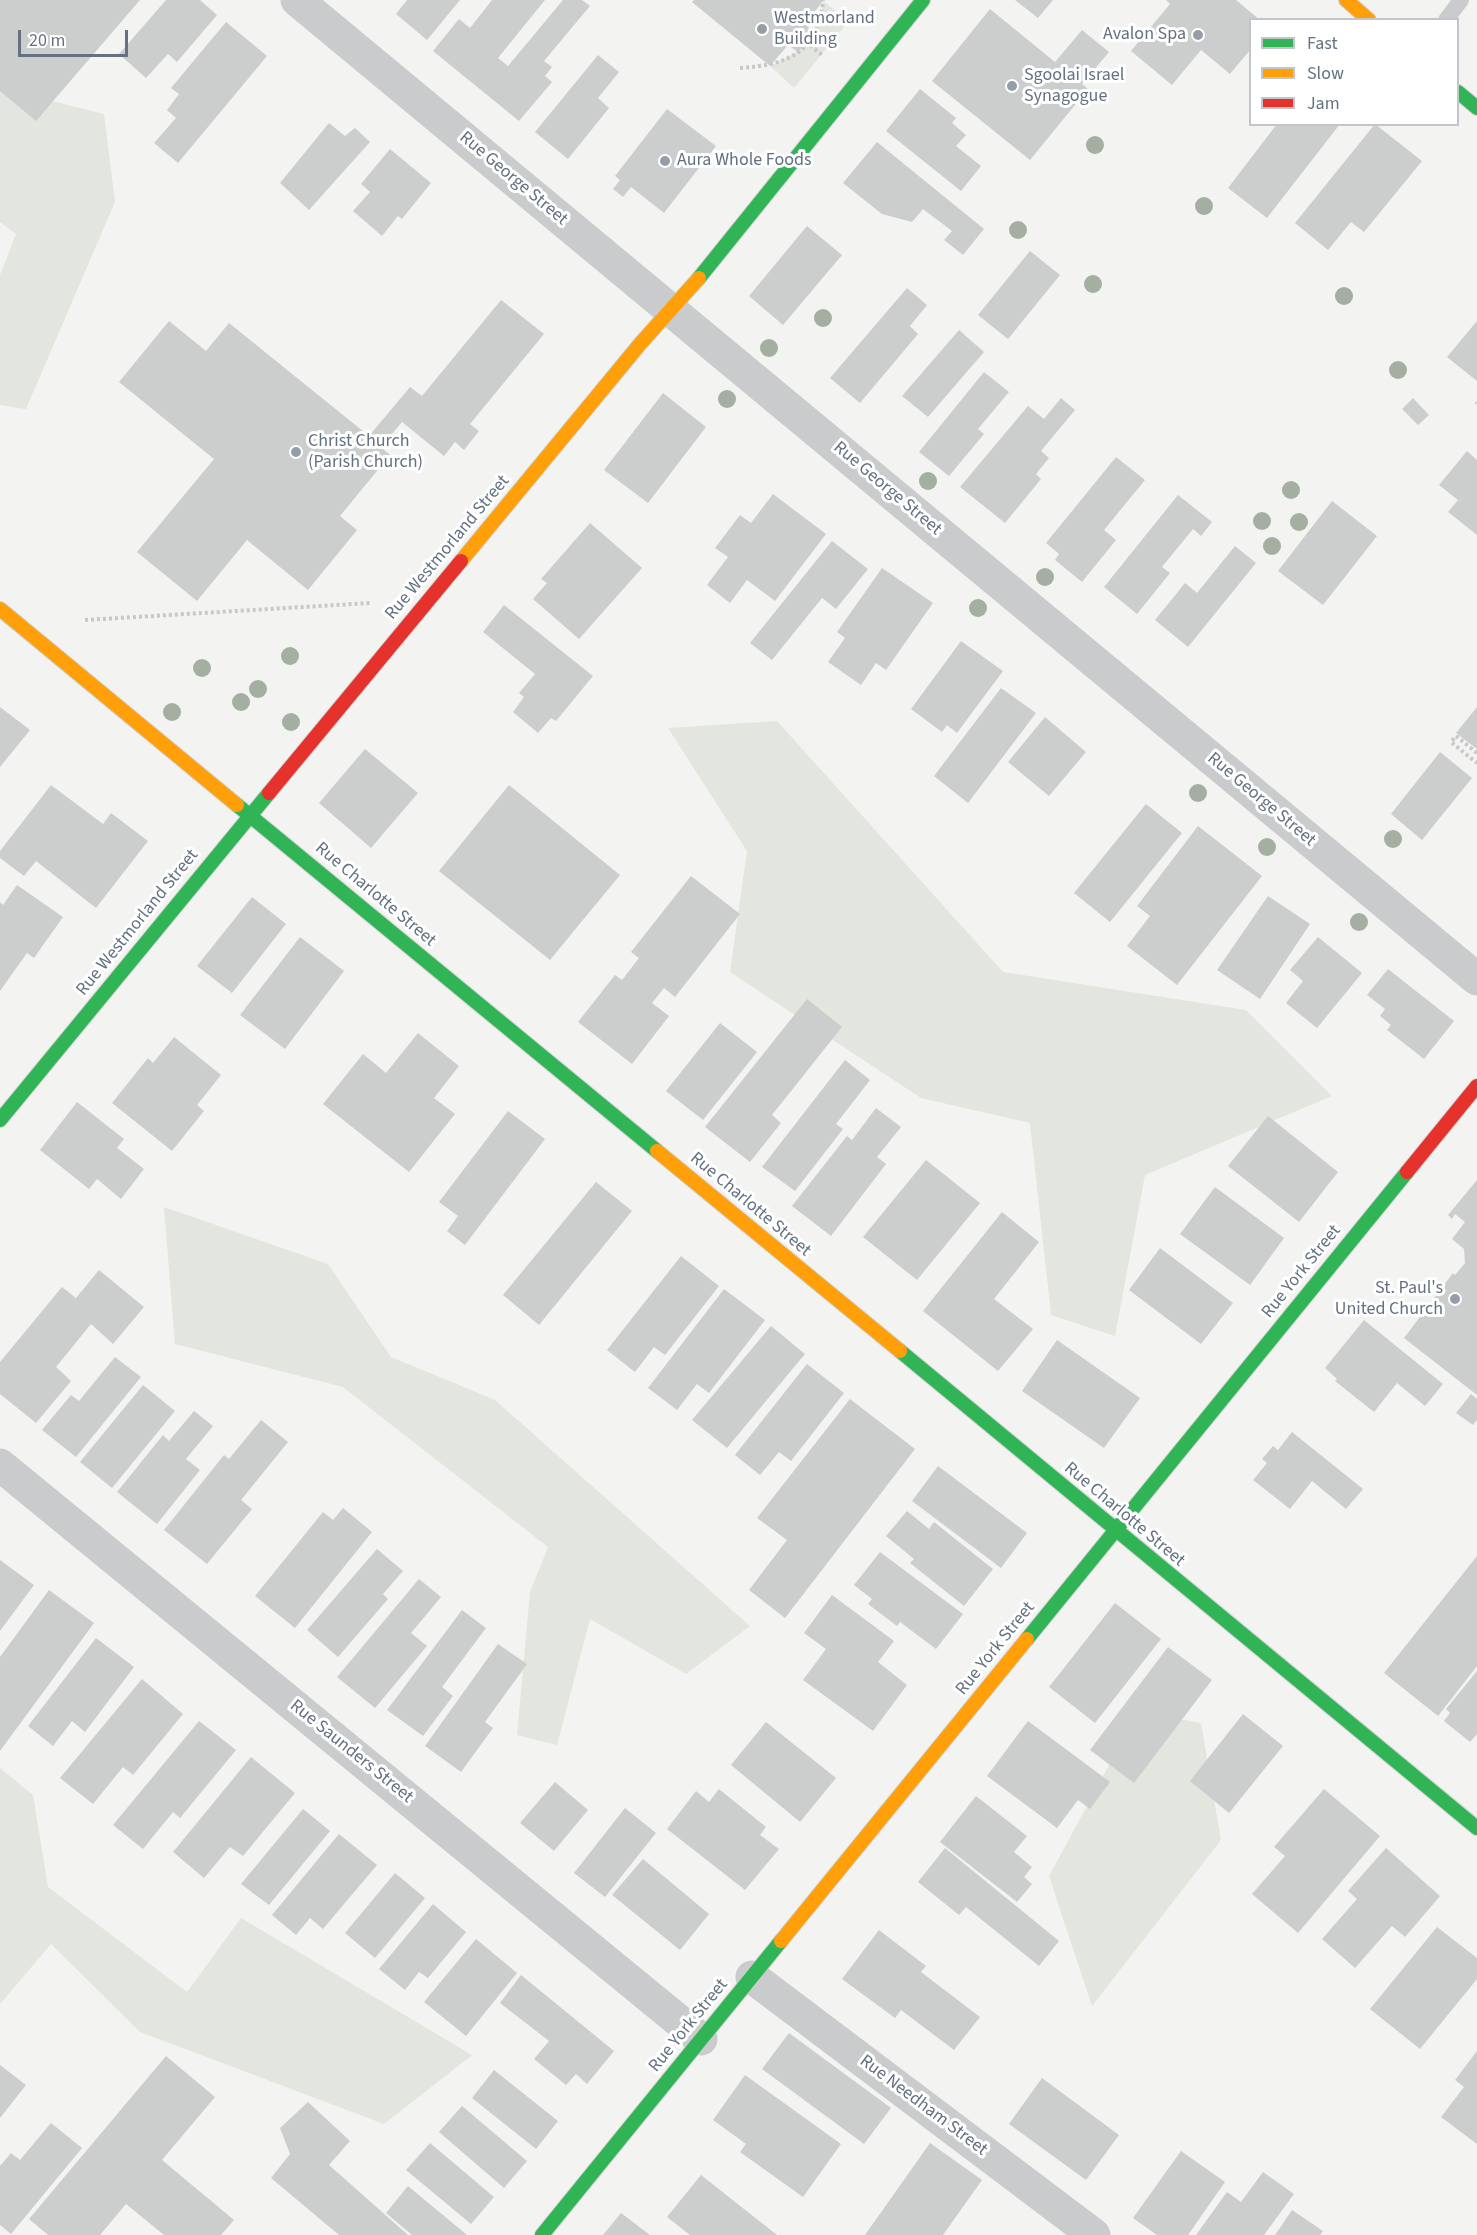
<!DOCTYPE html>
<style>
body{margin:0}
#map{position:relative;width:1477px;height:2235px;overflow:hidden;background:#f3f3f1;font-family:"Source Sans 3",sans-serif}
canvas{display:block}
.legend{position:absolute;left:1249px;top:18px;width:210px;height:108px;box-sizing:border-box;background:#fff;border:2px solid #c1c6cd;margin:0;padding:8px 10px;list-style:none;font-size:18px;color:#637181}
.legend li{display:flex;align-items:center;gap:12px;height:30px}
.legend b{width:30px;border:2px solid #c1c6cd}
.scale{position:absolute;left:18px;top:30px;width:110px;height:27px;box-sizing:border-box;border:3px solid #637181;border-top:0;padding-left:8px;font-size:18px;line-height:21px;white-space:nowrap;color:#637181;-webkit-text-stroke:4px #fff;paint-order:stroke}
</style>
<div id="map">
<canvas width="1477" height="2235"></canvas>
<ul class="legend">
<li><b style="height:8px;background:#30b455"></b>Fast</li>
<li><b style="height:8px;background:#ff9f0a"></b>Slow</li>
<li><b style="height:8px;background:#e5322d"></b>Jam</li>
</ul>
<div class="scale">20 m</div>
</div>
<script>
const context = document.querySelector('canvas').getContext('2d');
context.lineJoin = 'round';
function fill(path, color) { context.fillStyle = color; context.fill(path, 'evenodd'); }
function trace(path, color, width, dash) { context.strokeStyle = color; context.lineWidth = width; context.lineCap = dash ? 'butt' : 'round'; context.setLineDash(dash || []); context.stroke(path); }
function label(font, color, halo, rows, align = 'center') {
  context.font = font + ' "Source Sans 3",sans-serif'; context.lineWidth = 6; context.setLineDash([]); context.textBaseline = 'middle'; context.strokeStyle = halo; context.fillStyle = color; for (const [text, x, y, turn = 0] of rows) {
    context.save(); context.translate(x, y); context.rotate((+turn || 0) * Math.PI / 180); context.textAlign = isNaN(turn) ? turn : align; if (halo) context.strokeText(text, 0, 0); context.fillText(text, 0, 0); context.restore();
  }
}
fill(new Path2D(`
 M823 1 849 21 794 88 770 66C803 51 820 39 823 1Z
 M0 88 104 114 115 202 26 409 0 405V275L16 234 0 222Z
 M777 721 1003 972 1246 1010 1332 1096 1145 1175 1115 1336 1051 1315 1030 1123 921 1098 730 972 747 851 668 728Z
 M164 1207 328 1264 391 1357 495 1400 750 1626 686 1674 590 1619 557 1745 517 1735 530 1592 548 1547 343 1387 175 1344Z
 M1138 1712 1201 1723 1221 1840 1092 2006 1049 1876Z
 M0 1768 33 1795 48 1887 187 1992 241 1918 472 2055 384 2124 140 2032 51 1944 0 2004Z`), '#e2e6df');
fill(new Path2D(`
 M0 0H140L36 121 0 91Z
 M166 0H200L217 15 177 62 168 54 146 78 119 54Z
 M407 0H460L427 40 396 14Z
 M492 0H545L498 58 508 66 563 0H582L590 6 544 61 552 67 545 76 552 82 519 121 433 51 459 19 470 28Z
 M694 0H822L823 1 805 24 814 32 798 52 788 45 770 66 692 2Z
 M1015 0H1053L1038 18Z
 M1166 0H1236L1260 20H1250V50L1230 74 1201 50 1172 85 1131 51 1170 4Z
 M990 9 1055 62 1082 30 1109 52 1082 84 1088 89 1030 160 932 81Z
 M226 22 267 56 178 163 154 143 176 118 167 110 179 94 171 88Z
 M598 55 619 72 598 98 609 108 568 159 535 132Z
 M920 89 956 118 952 123 966 135 956 146 981 166 961 191 886 131Z
 M667 109 716 146 664 213 631 187 623 197 613 189 620 180 615 176Z
 M329 123 345 136 355 128 370 142 309 210 280 183Z
 M1277 124H1340L1267 218 1228 188Z
 M1375 124 1422 161 1364 232 1351 222 1328 250 1295 223Z
 M877 142 984 229 963 255 944 240 952 231 923 209 912 222 882 214 843 183Z
 M390 149 431 183 402 219 398 216 382 236 353 211 370 192 361 184Z
 M807 226 842 255 783 325 749 296Z
 M1030 251 1060 275 1008 339 978 315Z
 M907 288 927 305 910 326 918 334 860 403 830 378Z
 M501 300 544 334 470 424 479 431 464 450 455 442 444 456 402 422 381 447 390 455 340 516 357 530 308 590 247 540 197 601 137 552 214 459 119 382 169 321 206 351 229 323 369 436 410 387 422 396Z
 M1477 321V381L1447 357Z
 M959 330 984 352 928 417 902 396Z
 M984 372 1009 392 978 429 984 434 949 476 919 452Z
 M663 393 706 427 648 503 604 470Z
 M1061 398 1075 410 1041 451 1049 458 1036 474 1041 479 1005 523 960 487 1028 406 1044 419Z
 M1413 398 1429 415 1418 425 1402 409Z
 M1467 451 1477 460V535L1448 512 1458 500 1439 485Z
 M1116 457 1145 480 1104 530 1116 540 1082 582 1055 560 1059 554 1046 543Z
 M773 494 826 534 775 601 747 580 730 603 707 585 728 557 715 548 740 515 751 523Z
 M1178 495 1212 522 1201 536 1193 529 1162 567 1170 573 1137 614 1104 587Z
 M1332 501 1377 536 1323 605 1278 571Z
 M590 523 642 568 579 639 533 599 547 583 541 579Z
 M832 541 868 569 836 609 822 598 772 660 750 643Z
 M1235 546 1256 563 1188 647 1155 620 1185 583 1197 593Z
 M882 568 933 603 886 670 876 663 861 685 828 662 845 638 837 632Z
 M504 605 593 676 556 721 551 718 538 733 513 712 524 697 519 693 535 674 483 632Z
 M961 641 1003 671 957 733 947 725 942 732 911 709Z
 M1001 688 1036 713 968 803 934 776Z
 M0 707 30 730 0 767Z
 M1477 707V749L1456 733Z
 M1045 717 1086 752 1049 796 1008 762Z
 M365 749 418 793 371 848 319 803Z
 M1440 752 1472 778 1422 840 1391 814Z
 M51 785 103 824 111 813 148 841 96 908 36 861 24 876 0 858V851Z
 M509 785 620 875 550 960 439 871Z
 M1146 804 1182 833 1110 922 1074 893Z
 M1198 826 1262 876 1177 985 1127 946 1150 916 1137 906Z
 M691 876 740 914 675 997 664 988 652 1003 669 1016 632 1064 578 1022 615 975 622 980 639 958 631 952Z
 M17 885 63 917 34 958 27 953 0 991V902L3 905Z
 M1268 896 1310 924 1260 999 1217 970Z
 M252 897 286 924 232 993 197 966Z
 M300 937 344 971 285 1049 240 1015Z
 M1318 937 1362 973 1317 1028 1286 1003 1303 981 1290 970Z
 M1388 969 1454 1021 1424 1059 1387 1030 1391 1025 1380 1016 1385 1009 1367 995Z
 M807 999 842 1027 772 1115 781 1123 750 1162 705 1127Z
 M720 1023 757 1052 703 1120 666 1091Z
 M418 1033 459 1066 434 1098 455 1114 409 1172 323 1104 363 1054 386 1073Z
 M174 1037 221 1075 197 1105 204 1111 172 1151 112 1103 148 1058 153 1063Z
 M845 1060 870 1080 836 1124 843 1129 795 1191 762 1167Z
 M77 1102 124 1139 117 1148 144 1169 121 1199 97 1179 89 1189 40 1150Z
 M876 1108 901 1127 877 1157 886 1164 831 1236 792 1206 847 1136 852 1140Z
 M508 1111 545 1139 465 1245 447 1231 458 1216 439 1202Z
 M1268 1116 1338 1172 1299 1222 1228 1166Z
 M926 1160 980 1203 917 1280 863 1237Z
 M1477 1180V1395L1404 1338 1453 1273 1455 1275 1465 1263 1464 1249 1452 1239 1465 1222 1455 1214 1452 1219 1448 1215Z
 M596 1182 632 1211 539 1325 503 1295Z
 M1215 1187 1284 1238 1250 1285 1180 1234Z
 M1002 1212 1039 1242 994 1299 1033 1329 998 1371 923 1311Z
 M1160 1248 1233 1303 1201 1344 1129 1290Z
 M681 1256 719 1286 665 1355 654 1347 635 1372 607 1350Z
 M99 1270 144 1307 113 1344 91 1324 56 1367 71 1381 36 1423 0 1394V1362L62 1287 76 1298Z
 M724 1289 765 1320 709 1393 697 1384 677 1410 648 1388Z
 M1364 1320 1443 1384 1425 1406 1397 1383 1374 1412 1335 1381 1337 1379 1325 1368Z
 M771 1326 805 1354 727 1448 692 1420Z
 M1057 1340 1140 1398 1104 1448 1022 1391Z
 M115 1357 141 1377 76 1457 42 1430 71 1395 79 1401Z
 M807 1364 844 1393 791 1461 779 1452 760 1475 735 1455Z
 M143 1385 175 1411 112 1488 80 1462Z
 M1471 1394 1477 1399V1420L1473 1425 1456 1413Z
 M850 1399 915 1449 785 1618 749 1590 787 1540 757 1518Z
 M194 1411 213 1426 186 1459 200 1470 157 1524 117 1492 163 1435 169 1441Z
 M261 1420 288 1442 241 1500 252 1509 207 1564 164 1530 224 1455 229 1459Z
 M1292 1432 1363 1489 1346 1509 1312 1481 1290 1509 1253 1480 1267 1463 1262 1459 1273 1446 1278 1450Z
 M938 1466 1027 1533 1001 1568 912 1501Z
 M343 1508 372 1532 295 1628 255 1596 323 1512 333 1520Z
 M907 1511 929 1529 934 1522 993 1569 964 1606 910 1563 914 1559 886 1536Z
 M377 1549 403 1571 383 1594 388 1599 338 1657 307 1630Z
 M880 1552 963 1614 936 1649 900 1622 897 1626 868 1604 872 1599 854 1585Z
 M1477 1556V1666L1438 1716 1384 1673Z
 M0 1560 34 1585 0 1631Z
 M419 1579 441 1597 411 1633 427 1646 375 1708 337 1677Z
 M49 1590 94 1623 0 1751V1657Z
 M832 1595 894 1641 878 1662 907 1685 873 1731 803 1680 826 1649 804 1633Z
 M1115 1603 1161 1639 1095 1723 1049 1687Z
 M462 1610 486 1628 442 1687 453 1696 423 1736 387 1710Z
 M96 1638 134 1667 85 1732 72 1721 53 1746 28 1726Z
 M498 1644 527 1664 485 1722 493 1728 461 1772 425 1746Z
 M1168 1647 1212 1680 1134 1783 1090 1750Z
 M1477 1671V1734L1470 1742 1444 1721 1450 1713 1446 1709Z
 M142 1679 183 1714 133 1775 123 1767 93 1804 60 1778Z
 M1243 1714 1283 1746 1229 1813 1190 1781Z
 M199 1721 236 1750 180 1818 173 1812 143 1849 113 1825Z
 M1028 1721 1110 1782 1090 1809 1078 1800 1057 1828 987 1776Z
 M766 1722 836 1778 800 1822 731 1765Z
 M251 1757 295 1793 243 1856 230 1847 204 1878 173 1852Z
 M555 1782 588 1810 554 1851 520 1823Z
 M719 1789 766 1827 760 1835 779 1849 745 1890 667 1829 696 1791 709 1802Z
 M1324 1789 1380 1836 1298 1933 1252 1894 1285 1856 1274 1847Z
 M976 1796 1027 1836 1014 1852 1032 1867 1024 1877 1032 1884 1017 1902 940 1842Z
 M625 1808 656 1833 605 1897 574 1873Z
 M303 1809 330 1831 269 1905 241 1884Z
 M339 1834 377 1865 323 1929 310 1918 296 1935 272 1915Z
 M945 1848 1059 1941 1039 1966 966 1907 959 1915 918 1882Z
 M1386 1848 1440 1896 1405 1937 1392 1926 1355 1968 1322 1939 1357 1899 1348 1891Z
 M643 1859 709 1914 680 1950 612 1895Z
 M395 1873 425 1898 375 1958 345 1933Z
 M433 1904 466 1932 428 1978 419 1972 405 1990 379 1969Z
 M1437 1927 1477 1958V1979L1420 2049 1370 2009Z
 M879 1930 926 1966 921 1972 980 2017 954 2050 901 2010 895 2018 842 1979Z
 M476 1939 517 1973 466 2036 424 2002Z
 M521 1975 614 2051 587 2084 576 2074 566 2085 534 2059 549 2041 500 2003Z
 M789 2033 891 2108 864 2144 762 2069Z
 M1477 2051V2144L1441 2117 1464 2087 1455 2080Z
 M166 2056 215 2097 162 2160 234 2220 221 2235H164L126 2204 100 2235H48L29 2219Z
 M0 2065 26 2085 0 2118Z
 M494 2070 558 2121 536 2149 472 2098Z
 M745 2075 841 2144 803 2197 740 2152 746 2144 713 2120Z
 M1042 2078 1119 2135 1086 2180 1009 2124Z
 M308 2102 350 2141 329 2165 408 2235H339L271 2178 290 2154 280 2128Z
 M462 2106 527 2161 504 2188 439 2132Z
 M51 2123 82 2148 11 2234 0 2225V2166L11 2153 20 2160Z
 M430 2143 494 2197 471 2224 406 2170Z
 M930 2143 982 2180 943 2235H865Z
 M1181 2151 1225 2182 1188 2235H1157L1133 2218Z
 M1263 2172 1294 2194 1264 2235H1196L1227 2192 1241 2202Z
 M701 2175 777 2235H690L667 2217Z
 M408 2186 467 2235H412L386 2213Z
 M1292 2210 1323 2231 1320 2235H1275Z
 M621 2213 650 2235H603Z`), '#cccdcd');
const fast = new Path2D(`
 M1458 92 1477 108
 M699 278 923 0
 M237 805 657 1151
 M0 1120 269 793
 M900 1351 1477 1828
 M1027 1639 1407 1172
 M542 2235 781 1941`);
const slow = new Path2D(`
 M1346 0 1369 20
 M461 561 640 344 699 278
 M0 609 237 805
 M657 1151 900 1351
 M781 1941 1027 1639`);
const jam = new Path2D(`
 M269 793 461 561
 M1407 1172 1477 1086`);
trace(fast, '#d0d1d0', 16);
trace(slow, '#d0d1d0', 16);
trace(jam, '#d0d1d0', 16);
trace(new Path2D(`
 M796 34 822 55
 M740 68C787 65 819 53 823 0
 M1476 402 1477 403
 M85 620 370 603
 M1477 753 1456 736 1451 742 1477 763`), '#c8c8c9', 4, [3, 3]);
trace(new Path2D(`
 M1446 20 1461 0`), '#cacbcc', 16);
trace(new Path2D(`
 M297 0 1477 979
 M0 1465 701 2039
 M752 1977 1094 2235`), '#cacbcc', 33);
trace(fast, '#30b455', 14);
trace(slow, '#ff9f0a', 14);
trace(jam, '#e5322d', 14);
context.fillStyle = '#a4afa2';
for (const [x, y] of [
 [1095,145],
 [1204,206],
 [1018,230],
 [1093,284],
 [1344,296],
 [823,318],
 [769,348],
 [1398,370],
 [727,399],
 [928,481],
 [1291,490],
 [1262,521],
 [1299,522],
 [1272,546],
 [1045,577],
 [978,608],
 [290,656],
 [202,668],
 [258,689],
 [241,702],
 [172,712],
 [291,722],
 [1198,793],
 [1393,839],
 [1267,847],
 [1359,922]
]) { context.beginPath(); context.arc(x, y, 9, 0, 2 * Math.PI); context.fill(); }
for (const [x, y, r, color] of [
 [762,29,6,"#959ea8"],
 [1198,35,6,"#959ea8"],
 [1012,86,6,"#959ea8"],
 [665,161,6,"#959ea8"],
 [296,452,6,"#959ea8"],
 [1455,1299,6,"#959ea8"]
]) { const dot = new Path2D(); dot.arc(x, y, r, 0, 2 * Math.PI); context.fillStyle = color; context.fill(dot); trace(dot, '#fff', 2); }
label('18px', '#637181', '#fff', [
 ["Westmorland",774,19],
 ["Building",774,40],
 ["Avalon Spa",1186,35,"right"],
 ["Sgoolai Israel",1024,76],
 ["Synagogue",1024,97],
 ["Aura Whole Foods",677,161],
 ["Christ Church",308,442],
 ["(Parish Church)",308,463],
 ["St. Paul's",1443,1289,"right"],
 ["United Church",1443,1310,"right"]
], 'left');
label('18px', '#637181', '#fff', [
 ["Rue George Street",513,179,40],
 ["Rue George Street",887,489,40],
 ["Rue Westmorland Street",448,548,-50],
 ["Rue George Street",1261,800,40],
 ["Rue Charlotte Street",375,895,40],
 ["Rue Westmorland Street",138,923,-51],
 ["Rue Charlotte Street",750,1205,40],
 ["Rue York Street",1302,1272,-51],
 ["Rue Charlotte Street",1124,1515,40],
 ["Rue York Street",996,1649,-51],
 ["Rue Saunders Street",351,1752,39],
 ["Rue York Street",689,2026,-51],
 ["Rue Needham Street",923,2106,37]
]);
</script>
